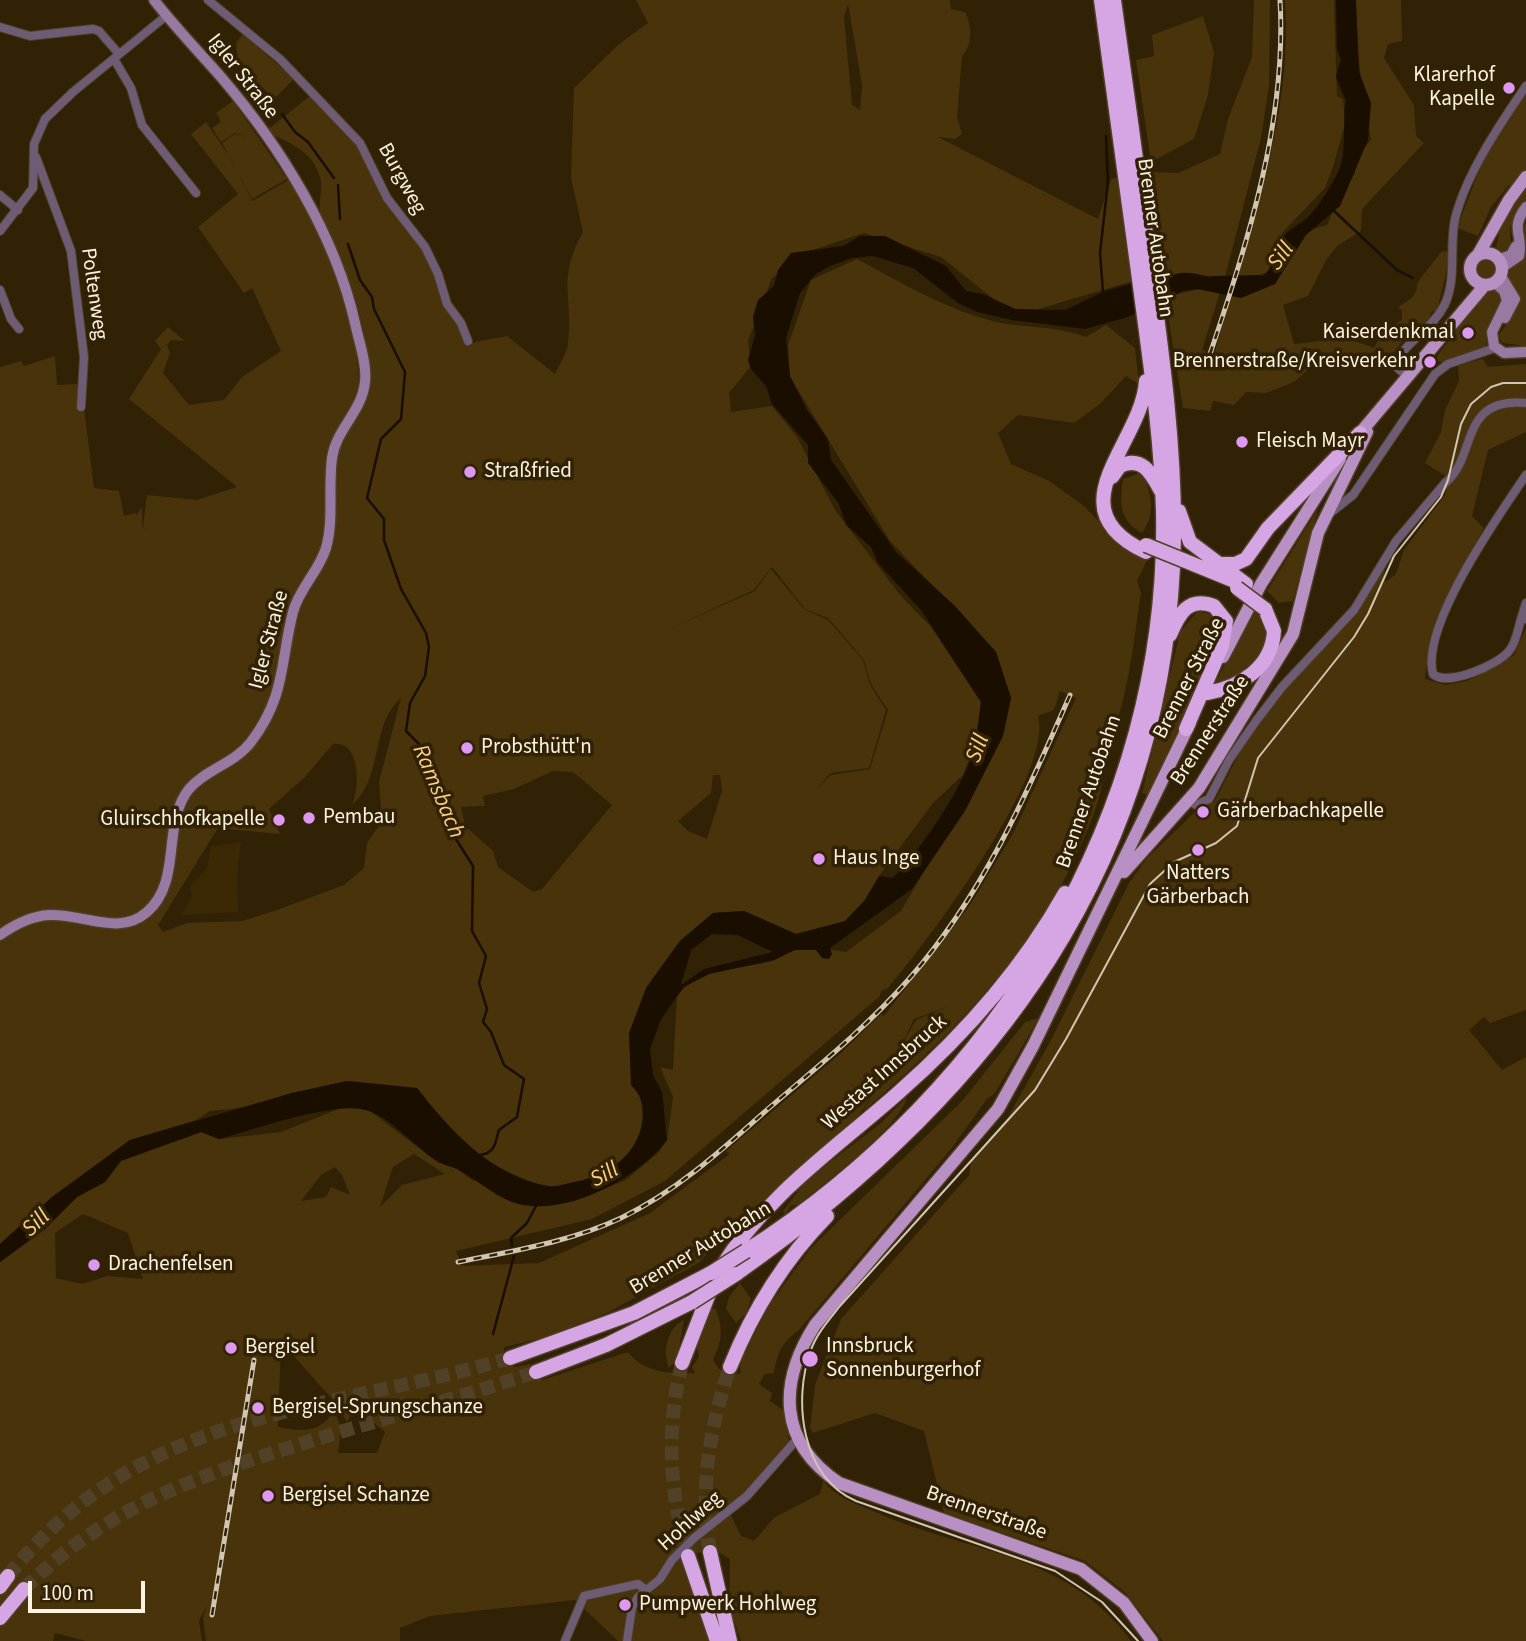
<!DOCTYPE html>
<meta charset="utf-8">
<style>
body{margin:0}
#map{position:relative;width:1526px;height:1641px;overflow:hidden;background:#312206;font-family:"Source Sans 3",sans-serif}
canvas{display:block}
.scale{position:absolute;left:28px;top:1581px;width:117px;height:32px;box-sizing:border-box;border:4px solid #fdf3e3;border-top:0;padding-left:9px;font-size:21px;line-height:24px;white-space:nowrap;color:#fdf3e3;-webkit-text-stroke:5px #312206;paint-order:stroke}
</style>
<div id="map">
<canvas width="1526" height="1641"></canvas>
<div class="scale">100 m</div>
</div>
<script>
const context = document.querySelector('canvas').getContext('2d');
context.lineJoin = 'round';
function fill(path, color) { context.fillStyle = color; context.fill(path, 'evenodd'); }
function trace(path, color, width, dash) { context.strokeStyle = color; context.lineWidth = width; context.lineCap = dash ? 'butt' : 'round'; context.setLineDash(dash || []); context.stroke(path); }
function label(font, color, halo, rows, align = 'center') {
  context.font = font + ' "Source Sans 3",sans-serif'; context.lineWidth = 7; context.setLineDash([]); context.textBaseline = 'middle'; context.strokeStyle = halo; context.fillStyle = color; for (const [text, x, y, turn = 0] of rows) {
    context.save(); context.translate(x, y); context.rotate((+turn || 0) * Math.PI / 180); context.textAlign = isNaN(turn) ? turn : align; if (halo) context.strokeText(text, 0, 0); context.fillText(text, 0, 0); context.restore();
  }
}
fill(new Path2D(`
 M241 842 237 876 238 912 181 915 192 897 190 886 207 868 211 846Z`), '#3b2804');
fill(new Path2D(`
 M636 0H950L951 9 965 12C972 26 973 45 962 56L957 117 962 134 955 139 938 137 1098 219 1111 179 1155 172 1178 173 1220 154 1228 119 1252 57 1254 0H1270L1269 85 1261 138 1225 277 1183 274 1143 278 1025 313 996 301 941 257 864 233 810 251 772 278 748 341 751 366 729 393 731 412 772 406 797 437 835 510 901 596 931 627 981 702 974 747 963 775 933 803 879 876 865 900 845 922 796 934 744 911 713 913 680 941 646 988 639 1094C656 1150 603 1184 552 1187 538 1187 515 1175 502 1169 471 1155 438 1114 417 1088L347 1081 292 1093 250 1107 210 1111 196 1120 130 1140 52 1197 0 1244V367L21 361 24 366 55 356 57 385 81 384 94 488 119 491 124 516 136 513V516L142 507V526L147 530 143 526 147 495 197 500 237 487 129 399 161 349 155 341 168 327 185 341 171 340 167 345 170 353 163 373 189 405 224 400 242 377 281 351 252 288 244 293 198 227 238 194 191 134 206 122 231 159 252 201 289 180C332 252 367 333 357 418 383 377 359 305 343 263 337 247 326 231 321 215 317 203 324 189 320 177 313 151 287 141 265 132L311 95 356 141 383 195 404 227 423 247 470 343 507 336 555 374C559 365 567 353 568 344 574 297 556 280 583 232L571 178 574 88 619 44 648 23ZM848 4 862 85 860 110 852 105 844 17ZM772 567 805 609 828 618 864 660 871 684 888 710 870 769 831 775 813 792 831 773 869 768 886 710 870 685 863 660 828 620 804 609 771 569 755 591 669 629 754 590ZM401 698 379 782 382 821 367 843 364 868 344 885 274 911 242 921 187 923 163 932 158 925 218 828 280 834 269 809 305 777 333 744C361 740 360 789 352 805 384 777 370 724 401 698ZM553 771 573 772 612 805 542 889 533 892 498 867 493 851 465 826 461 807 485 806 483 796 514 789ZM713 775H720L722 791 707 839 688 831 678 821 711 793Z
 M1285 0H1334L1337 96 1343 99 1345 124 1333 167 1325 188 1282 233 1273 269 1243 283 1236 279C1263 189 1292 94 1285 0Z
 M1352 0H1401L1402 41 1388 44 1384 58 1414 105 1416 136 1424 143 1362 209 1361 231 1337 246 1326 260 1308 296 1283 305 1294 344 1346 338 1374 348 1384 330 1402 320V311L1398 307C1408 301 1418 296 1417 283L1441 252 1452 250 1437 310 1431 312 1430 320 1421 330H1411L1392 355 1377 361 1314 365 1294 382 1266 393 1246 392 1234 405 1213 401 1210 411 1183 408 1165 297 1200 289 1220 292 1202 350 1214 355 1231 295C1275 279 1286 273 1306 231L1327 225 1336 205V190L1355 174V159L1371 140 1364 105Z
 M1203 16 1214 52 1208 95 1194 139 1151 162 1136 60 1154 56 1152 35Z
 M243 34 294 79 274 99 238 63 236 43Z
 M1526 91V209L1522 203 1510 227 1511 247 1501 253 1496 247 1501 225 1518 195 1509 185 1491 207 1478 236 1457 228 1485 155Z
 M233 101 287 179 252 199 222 143 235 134 246 137 235 133 221 142 212 128 221 122 216 113Z
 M1526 223V346L1502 343 1499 335 1517 309 1520 296 1507 274 1525 254 1523 229Z
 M1474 268a12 12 0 1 1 24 0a12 12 0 1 1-24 0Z
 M857 259C902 283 950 312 1001 323 1030 328 1058 326 1086 337L1106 325 1135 348 1139 384 1126 376 1100 404 1074 423 1018 415 998 433 1011 464 1049 481 1084 506 1114 537 1147 560 1137 581 1141 593C1135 631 1131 671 1121 708 1117 724 1111 739 1107 754 1103 770 1103 786 1098 801 1056 929 963 1026 863 1111L916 1020 950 1006 914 1019 897 1054 860 1114 805 1163 737 1234 719 1240 700 1262 607 1313 542 1338 504 1347V1352L514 1367 530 1364 542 1380 628 1352C644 1373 671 1374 695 1373L692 1367 699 1357 696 1344 710 1311 715 1308C724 1328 722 1341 713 1360L719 1369 740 1374 741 1360 770 1304 811 1248 963 1100 1025 1022 1039 1018 995 1093 987 1099 951 1149 798 1331C782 1342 777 1354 774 1373L765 1374 759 1384 772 1393 770 1401 783 1410 790 1445 728 1509 741 1536 754 1541 775 1517 820 1494 823 1481C836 1497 854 1503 873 1511 965 1553 1066 1551 1131 1641H741L729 1605 730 1559 713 1549 684 1557 710 1641H618L575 1600 430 1616 400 1628V1641H206L203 1618 207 1606 199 1620 202 1641H86L55 1633 53 1641H0V1262L45 1229 77 1197 105 1182 120 1161 202 1132 219 1139 281 1132 346 1106 370 1111 439 1163 457 1169 472 1180 572 1202 626 1180 659 1152 667 1140 673 1097 660 1067 673 1070 677 996C699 967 740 970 772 961 781 958 788 951 797 950 813 948 830 949 846 952L901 911 1003 736 1011 698 996 652 890 541 790 377 788 345 811 280ZM1060 691 1076 698 1014 832 970 905 884 1016 881 1014 840 1054 726 1151 730 1154 650 1213 539 1263 462 1266 456 1251 592 1219 665 1181 880 996 881 991 888 988C927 942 1054 774 1038 716L1054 710ZM414 1154 445 1174 402 1185 380 1207 393 1167ZM335 1167 342 1175 350 1195 331 1187 326 1197 301 1201 321 1175ZM83 1214 128 1233 143 1279 107 1276 82 1284 56 1278 55 1233ZM281 1342 335 1402 347 1422 355 1407 385 1432 377 1453H338L341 1428 334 1410C322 1433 301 1432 278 1427Z
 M1488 288 1496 289C1512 305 1491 314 1487 331 1485 338 1487 342 1485 349L1447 362H1433Z
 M1483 359 1488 367 1526 364V432L1488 450 1472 516 1484 528C1457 575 1431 623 1425 679L1445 685 1467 681 1514 655 1526 628V1010L1490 1023 1484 1017 1469 1030 1502 1070 1526 1057V1641H1163L1126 1593 1085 1561 944 1513 924 1431 875 1413 813 1433 810 1428 815 1385 841 1319 969 1175 971 1160 1008 1117 1051 1040 1129 883 1147 858 1196 811 1214 802 1255 723 1285 684 1315 658 1384 562 1385 582 1396 574 1404 550 1445 495 1449 478 1425 463 1441 432 1445 410 1459 381 1458 364Z
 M1142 472C1151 494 1157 512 1142 533 1118 520 1120 502 1123 479Z
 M1318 509 1293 601 1279 603 1267 591Z
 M1255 607 1269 627C1265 665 1246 674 1213 687Z
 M1197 612C1235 614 1213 644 1204 663 1201 670 1200 678 1199 685L1148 795 1142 793 1180 632Z
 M907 1097C901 1126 823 1184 798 1205H791L785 1215 783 1211 807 1180 881 1123Z
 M740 1283 751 1299 747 1312 736 1323 726 1309 729 1297Z
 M684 1320 677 1359 669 1368C662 1352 667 1327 684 1320Z`), '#48330a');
fill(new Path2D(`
 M1336 0H1356L1359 72 1371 103 1368 140 1340 206 1306 235 1275 284 1241 298 1197 289 1183 291 1128 317 1085 329 1012 320 977 312 958 303 913 268 873 256 852 258 830 266 816 274 800 293 786 338 790 376 807 410 828 439 831 460 896 552 955 606 996 652 1011 698 1003 736 965 811 912 889 830 948 832 954 829 959 822 958 816 950H795L774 960 709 974 684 987 661 1019 650 1049 653 1075 662 1092 667 1140C638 1179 561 1220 512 1202 492 1194 476 1179 457 1169 451 1166 444 1165 437 1161 416 1148 392 1119 369 1111 339 1099 253 1130 219 1139L201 1132 121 1161 105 1182 77 1197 45 1229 0 1262V1244L52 1197 130 1140 292 1093 347 1081 417 1088C450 1131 492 1176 548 1186 554 1187 562 1185 569 1183 605 1177 638 1158 643 1119 644 1104 641 1095 631 1085L629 1033 646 988 680 941 713 913 744 911 796 934 845 921 865 900 879 876 893 878C921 850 966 784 975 745 978 731 979 717 981 702L921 610 878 563 871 547 846 525 839 504 808 463V445L772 404 766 386 751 369 748 360 755 335 753 317 758 300 774 286 778 270 791 253 843 246 860 236H885L946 266 966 291 983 294 1015 309 1065 310 1105 291 1161 275 1167 278C1196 260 1228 296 1259 279 1273 271 1273 255 1280 242 1287 229 1297 227 1307 218 1317 210 1338 176 1341 164 1346 149 1343 105 1346 101L1336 77 1341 59 1337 50ZM712 934 738 935 773 952 704 969 681 985 691 950Z`), '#190e00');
trace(new Path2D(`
 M282 114 295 132 308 142 334 178
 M338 185 340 219
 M1333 210 1397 270 1413 278
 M348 244 360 280 372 297 374 309 405 372 401 419 381 439 367 498 384 519V540L401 589 426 633 429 647 425 676 410 703 406 731 419 744V755L434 796 445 800 449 828 473 866 472 931 486 956 479 983 487 1009 483 1022 491 1032 504 1065 524 1079 517 1117 499 1130C495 1142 496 1153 480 1155
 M1103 292 1100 253 1108 182 1106 136
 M512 1246 511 1238 527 1223 536 1206
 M493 1334 514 1256`), '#190e00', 2.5);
trace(new Path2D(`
 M1214 283 1260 282`), '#190e00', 14);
trace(new Path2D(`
 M682 1363C666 1428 669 1492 688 1556
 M710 1552C699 1489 710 1426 730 1367
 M8 1576C143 1407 321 1414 510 1358
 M24 1589C112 1500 217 1470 333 1434 401 1414 469 1394 536 1372`), '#504127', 14, [14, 7]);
const street = new Path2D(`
 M208 0 280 59 360 143 387 198 425 247 438 274 447 304 461 323 468 341
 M0 27 30 36 93 29 99 31 119 54
 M114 59 131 88 142 125 196 193
 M36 157 71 251 84 357 81 407
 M0 195 18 210
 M0 231 33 188 34 144 45 119 73 92 166 16
 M0 290 11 319 19 329
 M1408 377 1394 365C1406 341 1433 329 1445 304 1457 277 1449 246 1455 219 1466 174 1500 124 1526 86
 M1329 514 1353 495 1435 374 1448 364 1495 348
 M1521 619C1518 629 1516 643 1509 651 1498 665 1447 687 1433 674 1420 626 1499 515 1526 475
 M1526 619H1521L1526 603
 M1189 801 1196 805 1209 799 1229 760 1256 721 1282 687 1354 610 1396 541 1445 483C1478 457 1458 397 1526 403
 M565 1641 584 1596 638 1584 646 1590
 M627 1641 632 1608 638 1597 660 1579 672 1560 694 1538 747 1496 798 1438`);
const secondary = new Path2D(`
 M1500 259 1511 255 1516 246
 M1503 267 1519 256C1524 236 1509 229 1526 207
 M1501 276 1515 299 1505 318
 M1495 283 1504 291 1507 301 1492 332 1494 346 1504 353 1526 352
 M0 935C14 925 31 916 49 915 82 913 119 937 147 912 183 881 161 824 189 789 206 769 234 764 251 742 286 696 280 663 293 612 299 589 319 571 326 548 334 520 328 488 332 458 336 429 362 412 365 382 367 363 359 342 355 323 335 234 280 146 221 77 199 52 175 27 154 0`);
const primary = new Path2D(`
 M1470 269a16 16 0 1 1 32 0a16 16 0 1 1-32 0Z
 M1479 253 1509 200 1526 177
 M1355 439 1485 285
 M1223 657 1261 584 1340 459
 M1124 872 1199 788 1293 634 1318 533 1367 432
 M1152 1641 1124 1603 1081 1569 839 1483C778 1442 778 1383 815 1325L998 1109 1033 1046 1190 723`);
const highway = new Path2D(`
 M1112 477 1120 466C1143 455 1152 475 1161 491
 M1179 511 1190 542 1246 584
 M1146 552C1052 508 1142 444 1146 381
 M1183 560 1237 582
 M1221 564H1235L1246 559 1268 528 1360 433
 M1170 635C1179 614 1188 596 1214 606L1226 621 1222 646 1186 729
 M1207 693C1240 687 1272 668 1274 631L1265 609
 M746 1251C996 1090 1170 814 1163 511 1161 433 1149 356 1139 279 1126 186 1114 93 1101 0
 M721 1268C765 1196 836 1148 898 1093 964 1035 1022 970 1065 893
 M736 1274C993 1093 1169 862 1174 537 1175 448 1163 359 1151 271 1139 181 1127 90 1114 0
 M510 1358 634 1313 711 1273
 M682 1363 712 1286
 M730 1367C753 1310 784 1260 827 1216
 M536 1372 606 1345 692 1302
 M710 1552 730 1641
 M688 1556 717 1641
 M0 1587 8 1576
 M0 1618 24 1589`);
trace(street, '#4e3f25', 10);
trace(secondary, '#4e3f25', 13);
trace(primary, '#4e3f25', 15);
trace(highway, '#4e3f25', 17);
trace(street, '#6e5b74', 8);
trace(secondary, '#9879a1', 10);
trace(primary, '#b890c3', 12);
trace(highway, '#d6a5e3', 14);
trace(new Path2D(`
 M1138 1641 1102 1602 1055 1571 856 1501C802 1478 792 1401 811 1350 817 1333 829 1320 840 1306L1035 1090 1066 1039 1150 884 1174 862 1216 843 1237 826 1258 758 1354 637 1368 614 1394 556 1441 497 1448 480 1461 424 1471 404 1491 387 1503 383H1526`), '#d1c6b3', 2);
const rail = new Path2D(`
 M1210 354C1248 241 1287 120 1280 0
 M458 1262C513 1251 570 1242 621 1218 677 1191 723 1149 769 1108 817 1067 867 1027 909 979 982 896 1026 796 1070 695
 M212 1615 254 1360`);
trace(rail, '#d1c6b3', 5);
trace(rail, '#312206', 2.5, [8]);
const highwayBridge = new Path2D(`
 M1146 545 1183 560
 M1237 588 1265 609
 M711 1273 746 1251
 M692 1302 736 1274`);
trace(highwayBridge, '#4e3f25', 17, []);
trace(highwayBridge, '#d6a5e3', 14);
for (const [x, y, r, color] of [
 [1509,88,7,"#de98f2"],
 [1468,333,7,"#de98f2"],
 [1430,362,7,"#de98f2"],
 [1242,442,7,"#de98f2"],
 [470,472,7,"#de98f2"],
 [467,748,7,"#de98f2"],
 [1203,812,7,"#de98f2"],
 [309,818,7,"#de98f2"],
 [279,820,7,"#de98f2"],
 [1198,850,7,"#de98f2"],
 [819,859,7,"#de98f2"],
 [94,1265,7,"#de98f2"],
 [231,1348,7,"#de98f2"],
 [810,1359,9,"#de98f2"],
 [258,1408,7,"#de98f2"],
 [268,1496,7,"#de98f2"],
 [625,1605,7,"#de98f2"]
]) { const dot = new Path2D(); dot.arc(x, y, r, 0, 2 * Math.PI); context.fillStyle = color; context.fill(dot); trace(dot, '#312206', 2.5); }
label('21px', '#fdf3e3', '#312206', [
 ["Klarerhof",1495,76,"right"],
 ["Kapelle",1495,100,"right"],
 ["Kaiserdenkmal",1454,333,"right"],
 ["Brennerstraße/Kreisverkehr",1416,362,"right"],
 ["Fleisch Mayr",1256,442],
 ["Straßfried",484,472],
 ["Probsthütt'n",481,748],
 ["Gärberbachkapelle",1217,812],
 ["Pembau",323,818],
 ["Gluirschhofkapelle",265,820,"right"],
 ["Haus Inge",833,859],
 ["Natters",1198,874,"center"],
 ["Gärberbach",1198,898,"center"],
 ["Drachenfelsen",108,1265],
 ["Innsbruck",826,1347],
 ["Sonnenburgerhof",826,1371],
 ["Bergisel",245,1348],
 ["Bergisel-Sprungschanze",272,1408],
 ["Bergisel Schanze",282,1496],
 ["Pumpwerk Hohlweg",639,1605]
], 'left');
label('21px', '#fdf3e3', '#312206', [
 ["Igler Straße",242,77,52],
 ["Burgweg",401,179,61],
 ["Brenner Autobahn",1154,238,82],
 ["Poltenweg",93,294,82],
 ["Igler Straße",270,640,-75],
 ["Brenner Straße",1190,679,-63],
 ["Brennerstraße",1211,731,-57],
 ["Brenner Autobahn",1090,792,-71],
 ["Westast Innsbruck",885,1073,-42],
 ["Brenner Autobahn",701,1249,-31],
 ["Brennerstraße",986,1514,19],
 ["Hohlweg",691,1522,-42]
]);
label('italic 23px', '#face84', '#312206', [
 ["Sill",1282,257,-54],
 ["Sill",979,749,-70],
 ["Ramsbach",437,792,67],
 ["Sill",605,1176,-29],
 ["Sill",37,1224,-44]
]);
</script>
